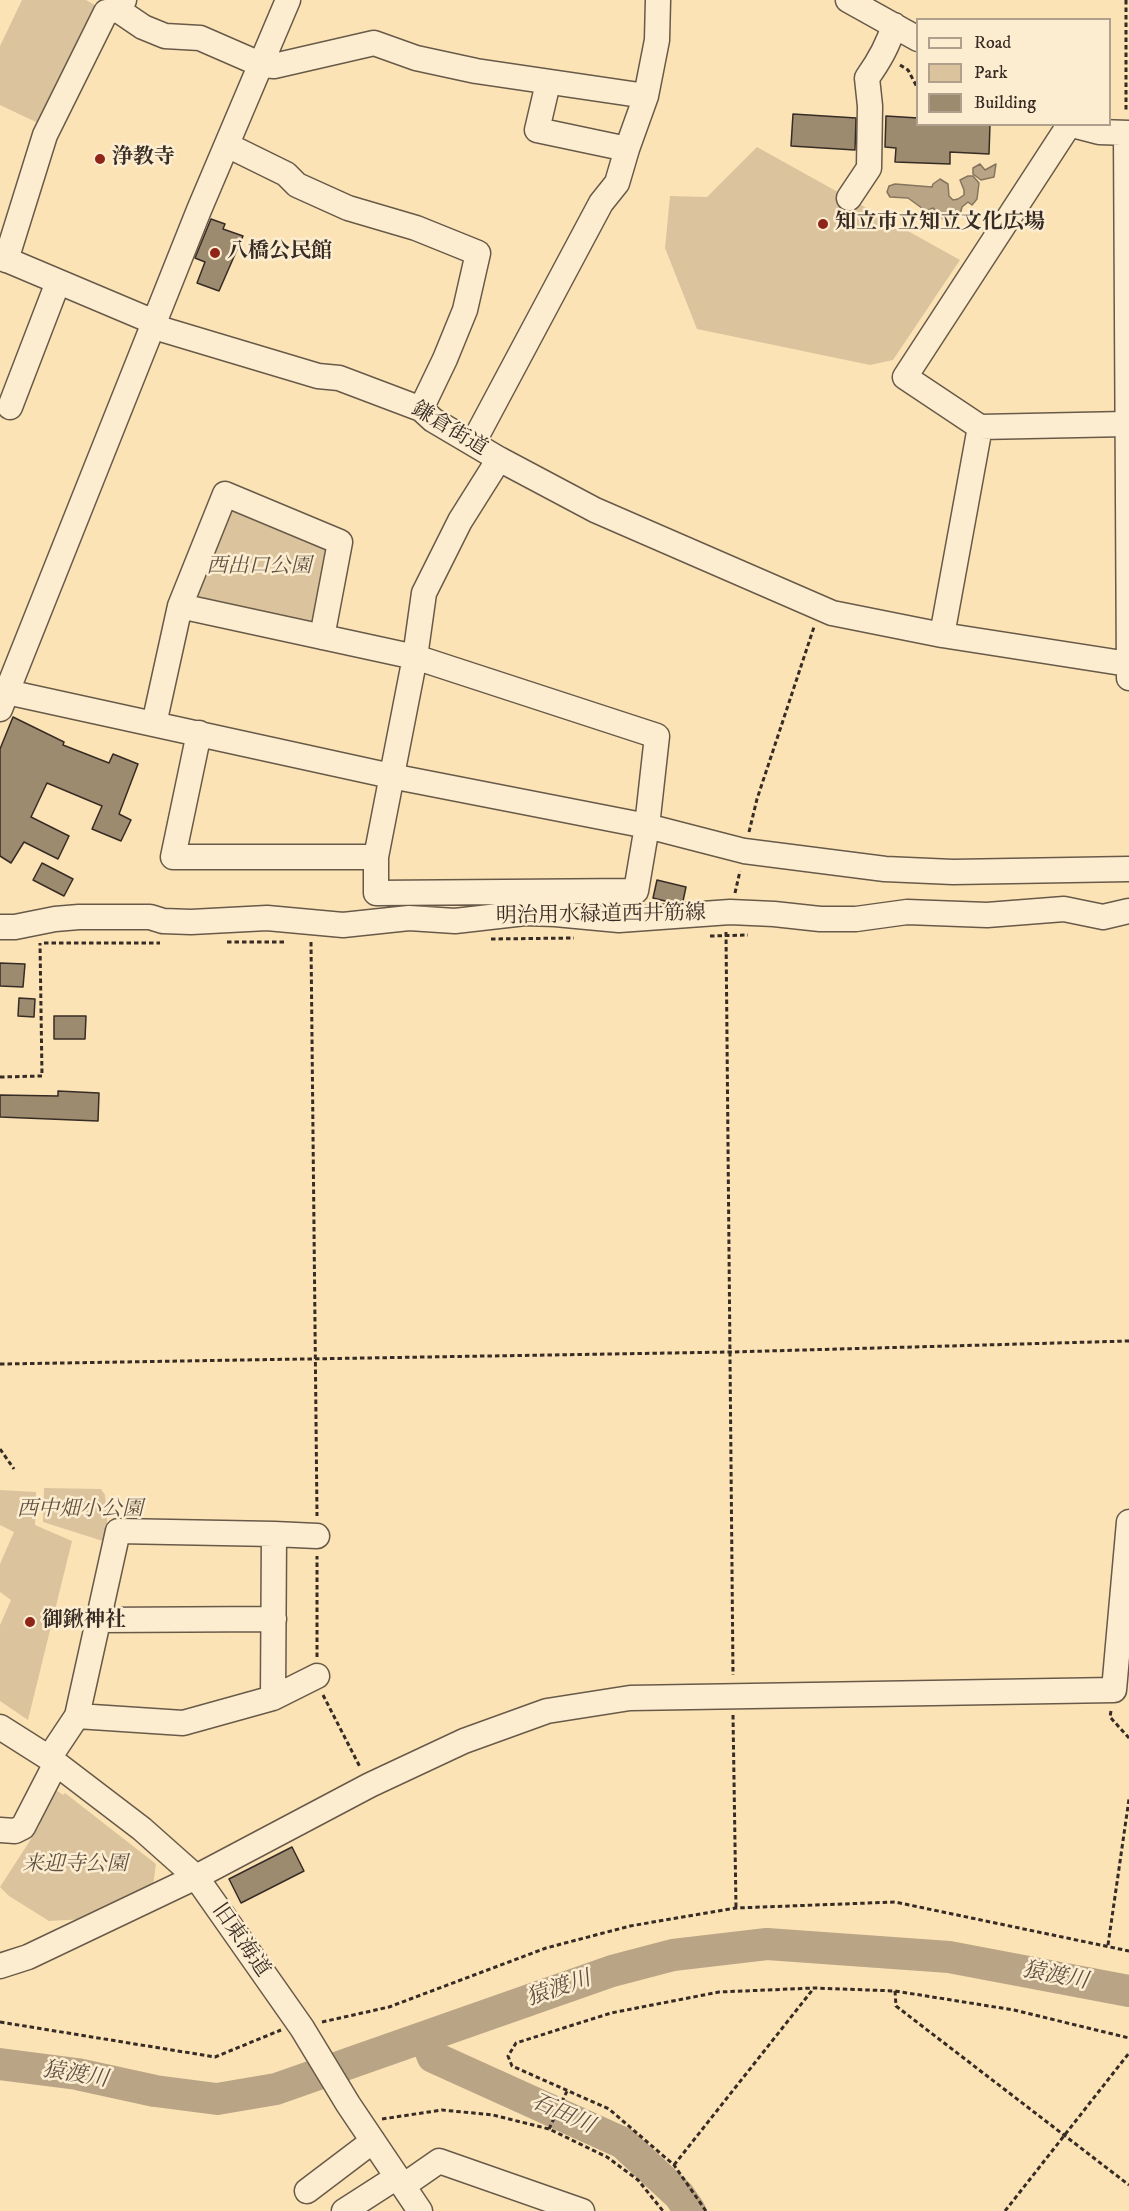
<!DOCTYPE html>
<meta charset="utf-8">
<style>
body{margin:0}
#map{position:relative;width:1129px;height:2211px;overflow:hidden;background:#fce3b6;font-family:"IM FELL DW Pica",serif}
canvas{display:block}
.legend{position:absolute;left:916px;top:18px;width:195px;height:108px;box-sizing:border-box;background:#fdedd0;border:2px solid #aea08c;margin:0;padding:8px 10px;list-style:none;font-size:18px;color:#372c25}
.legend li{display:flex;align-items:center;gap:12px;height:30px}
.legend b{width:30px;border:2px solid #aea08c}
</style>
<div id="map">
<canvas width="1129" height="2211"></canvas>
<ul class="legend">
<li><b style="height:8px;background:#fdedd0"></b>Road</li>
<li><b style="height:16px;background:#dbc49d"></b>Park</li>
<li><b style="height:16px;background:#9d8b70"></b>Building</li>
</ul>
</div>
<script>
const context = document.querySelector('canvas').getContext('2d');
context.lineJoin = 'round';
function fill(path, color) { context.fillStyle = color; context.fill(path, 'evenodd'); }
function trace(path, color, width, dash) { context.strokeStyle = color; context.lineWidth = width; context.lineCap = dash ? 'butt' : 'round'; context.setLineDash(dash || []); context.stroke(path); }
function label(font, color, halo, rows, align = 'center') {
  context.font = font + ' "IM FELL DW Pica","Noto Serif JP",serif'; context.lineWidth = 5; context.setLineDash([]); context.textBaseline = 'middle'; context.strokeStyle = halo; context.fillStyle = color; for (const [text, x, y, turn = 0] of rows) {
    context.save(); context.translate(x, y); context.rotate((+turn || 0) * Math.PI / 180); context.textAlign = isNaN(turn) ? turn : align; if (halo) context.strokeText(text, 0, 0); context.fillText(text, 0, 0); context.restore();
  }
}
fill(new Path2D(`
 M22 0H86L100 8 38 123 0 105V46Z
 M757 147 960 260 893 360 870 365 697 329 665 248 670 196 707 197Z
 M233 508 323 544 328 551 313 621 305 625 195 600 227 511Z
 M44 1488 101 1489 105 1495 109 1543 43 1522Z
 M0 1490 36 1492 35 1525 72 1541 28 1720 0 1701V1625L11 1600 0 1592V1564L14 1532 0 1525Z
 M56 1790 63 1795 65 1793 156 1864 153 1886 86 1919 49 1921 9 1896 0 1887 40 1825 35 1820Z`), '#dbc49d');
const water = new Path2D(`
 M980 164 985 170 996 164 994 177 981 180 973 174V168Z
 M968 176H973L979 183 977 199 972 205 968 202 962 207 961 211 953 221 944 220 933 208 926 211 908 198 890 197 887 192 889 186 895 184 932 187 933 184 940 179 948 184 949 196 953 200 958 199 964 195V190L960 180Z`);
fill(water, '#b9a585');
trace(water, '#85755f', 1.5);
trace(new Path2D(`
 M425 2037 433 2057 623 2143 679 2195 690 2211
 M0 2064 77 2074 155 2091 217 2099 276 2089 612 1971 673 1955 767 1944 949 1957 1129 1991`), '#b9a585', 32);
const building = new Path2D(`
 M793 114 856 118 855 150 791 146Z
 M886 116 918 118V124H990L989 154 950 152V164L895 162 896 148 885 147Z
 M211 219 225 224 223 229 243 236 219 291 197 283 205 262 195 258Z
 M13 717 64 742 63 745 109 763 113 754 138 764 119 814 131 820 121 841 92 829 102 806 47 783 31 817 69 836 58 859 24 842 11 863 0 856V749Z
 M42 863 73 879 64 896 33 880Z
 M657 880 686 887 683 901 669 902 653 898Z
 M0 963 25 964 23 987 0 986Z
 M19 998 35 999 34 1017 18 1016Z
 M54 1016H86L85 1039H54Z
 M58 1091 99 1093 98 1121 0 1117V1095L58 1096Z
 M292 1847 304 1871 241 1903 229 1879Z`);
fill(building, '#9d8b70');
trace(building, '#372c25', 1.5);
const minor = new Path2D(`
 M848 0 918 39
 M118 10 143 27 165 36 200 38 262 65 274 66 374 43 416 58 476 71 646 96
 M548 83 537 130 627 149
 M1068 124 1099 132 1129 133
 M1069 125 905 377 980 427 1126 424
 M1126 133 1129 678
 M227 145 286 174 297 185 348 208 416 228 478 253 465 310 445 359 421 409
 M849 198 869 168 870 106 867 78C879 61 888 46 894 25
 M0 257 154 322 161 329 318 376 339 378 421 409 433 420 499 459 595 510 832 613 942 635 1128 664
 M6 260 45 135 106 12 118 10 124 0
 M10 407 58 282
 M473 443 601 203 617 183 627 149 646 96 657 40 658 0
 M180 606 225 494 340 542 322 637
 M942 635 980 427
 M7 692 391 776 647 826 744 851 885 869 953 872 1129 869
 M0 709 199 210 288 0
 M154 724 180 606 415 657 657 736 647 826 636 891 376 893V857H173L199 733
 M376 857 415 657 424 593 460 521 499 459
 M0 927H15L55 919 79 917H150L163 921 191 922 267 918 343 925 409 918 455 921 525 913 555 914 619 920 730 912 774 914 820 919H856L907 912 987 915 1064 909 1103 917 1129 911
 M274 1534 317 1536
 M99 1620 274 1619
 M273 1698 317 1676
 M0 1727 49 1758 142 1829 196 1877 302 2028 348 2104 420 2211
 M49 1758 77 1716 118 1531 274 1534 273 1698 183 1723 77 1716
 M0 1830 15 1831 23 1827 56 1763
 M0 1966 28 1957 196 1877 370 1785 464 1741 547 1711 630 1698 1114 1690 1129 1522
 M403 2186 439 2161 582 2211
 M307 2191 373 2141
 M344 2211 397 2177`);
trace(minor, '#685a49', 27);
trace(new Path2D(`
 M1126 0V112
 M900 65 908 70 918 89
 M749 832 757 799 814 627
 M735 893 740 871
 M726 932 733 1675
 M710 936 748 935
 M491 939 574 938
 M227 942H286
 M311 942 317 1516
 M44 943H160
 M0 1077 42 1076 40 943
 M0 1364 731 1352 1129 1341
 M0 1449 14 1469
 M317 1657V1556
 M323 1695 360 1767
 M1111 1711 1110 1717 1129 1738
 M733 1715 736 1908
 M1108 1945 1129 1799
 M895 1991 896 2006 1129 2185
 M0 2022 215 2057 281 2030
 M322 2022 389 2007 546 1948 630 1926 736 1908 895 1902 1129 1951
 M382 2119 442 2110 493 2115 549 2129 607 2157 638 2180 663 2211
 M549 2129 567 2091
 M674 2165 814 1988
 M706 2211 674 2165 609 2109 512 2066 508 2056 516 2043 611 2013 719 1992 814 1988 895 1991 1014 2010 1129 2038
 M1005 2211 1129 2053`), '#372c25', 3, [4.5, 3]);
trace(minor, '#fdedd0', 24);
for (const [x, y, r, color] of [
 [100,159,6,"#8f2418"],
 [823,224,6,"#8f2418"],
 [215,253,6,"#8f2418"],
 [30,1622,6,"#8f2418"]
]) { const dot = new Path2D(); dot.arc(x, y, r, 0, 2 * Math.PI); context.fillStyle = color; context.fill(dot); trace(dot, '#fdedd0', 2); }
label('bold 21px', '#372c25', '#fdedd0', [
 ["浄教寺",112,159],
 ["知立市立知立文化広場",835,224],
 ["八橋公民館",227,253],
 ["御鍬神社",42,1622]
], 'left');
label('21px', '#372c25', '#fdedd0', [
 ["鎌倉街道",449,430,31],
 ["明治用水緑道西井筋線",601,916,-1],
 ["旧東海道",240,1941,55]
]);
label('italic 21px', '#605243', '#fdedd0', [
 ["西出口公園",259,568],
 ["西中畑小公園",80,1511],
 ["来迎寺公園",75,1866]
]);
label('italic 22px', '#5e5042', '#fdedd0', [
 ["猿渡川",1055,1977,11],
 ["猿渡川",559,1990,-19],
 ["猿渡川",75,2076,9],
 ["石田川",562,2115,24]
]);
</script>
